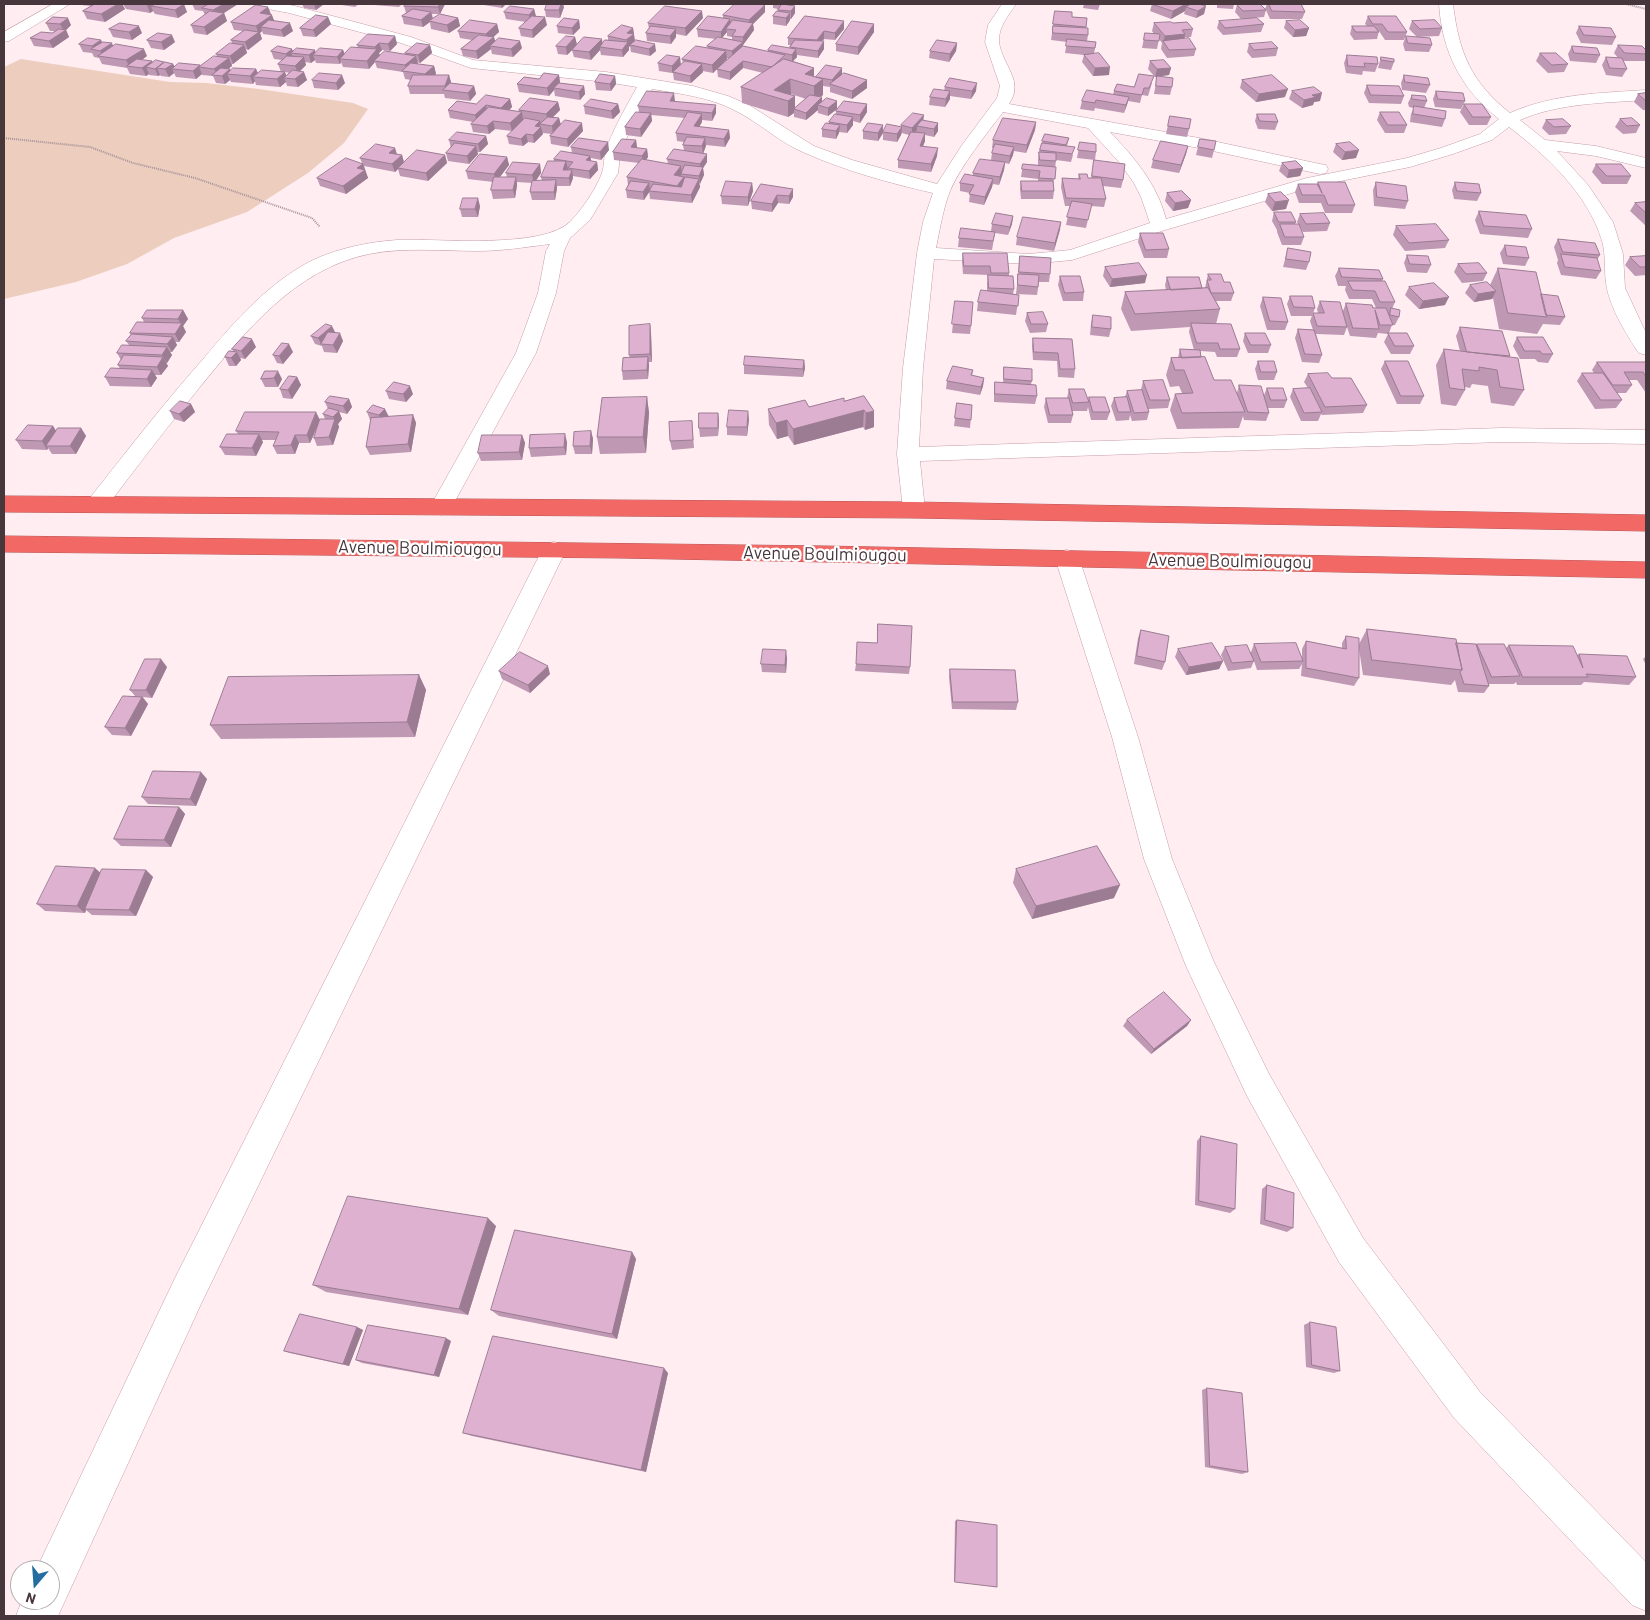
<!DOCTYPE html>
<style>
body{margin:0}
#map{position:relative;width:1650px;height:1620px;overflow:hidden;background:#ffedf2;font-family:Barlow,sans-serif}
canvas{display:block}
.frame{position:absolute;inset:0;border:5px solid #47363b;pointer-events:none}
.north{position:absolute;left:10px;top:1560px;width:50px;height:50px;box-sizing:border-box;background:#fff;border:1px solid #b5afb1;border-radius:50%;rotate:198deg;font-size:14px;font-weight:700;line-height:20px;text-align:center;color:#47363b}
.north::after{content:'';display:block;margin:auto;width:18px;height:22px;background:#236da0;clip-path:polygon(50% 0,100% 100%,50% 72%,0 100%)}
</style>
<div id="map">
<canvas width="1650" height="1620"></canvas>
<div class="frame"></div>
<div class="north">N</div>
</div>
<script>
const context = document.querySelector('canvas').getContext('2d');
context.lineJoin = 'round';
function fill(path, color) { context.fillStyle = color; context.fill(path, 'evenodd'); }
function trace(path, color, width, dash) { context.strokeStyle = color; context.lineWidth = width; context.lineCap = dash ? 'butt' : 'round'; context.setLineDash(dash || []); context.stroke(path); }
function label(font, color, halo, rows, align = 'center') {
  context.font = font + ' Barlow,sans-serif'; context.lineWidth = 4.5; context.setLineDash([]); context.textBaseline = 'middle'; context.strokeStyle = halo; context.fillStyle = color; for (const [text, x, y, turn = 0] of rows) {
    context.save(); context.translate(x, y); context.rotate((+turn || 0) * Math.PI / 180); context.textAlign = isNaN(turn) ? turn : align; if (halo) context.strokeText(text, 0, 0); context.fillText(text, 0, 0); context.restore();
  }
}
fill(new Path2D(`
 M21 59 170 82 206 83 259 89 353 103 368 109 344 143 308 173 247 212 174 238 127 264 76 282 4 299V67Z`), '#edcdbe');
const minor = new Path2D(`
 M53 4H70L9 41 4 42V32Z
 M255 4H284L295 6 411 37 473 60 606 72 693 86 728 96 749 105 814 146 852 160 937 184 962 145 997 98 1000 86 985 42 988 25 1002 4H1016C1009 15 998 27 999 42 1002 65 1025 81 1009 104L1199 138 1320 164 1326 165 1328 169 1326 173 1320 174 1199 148 1110 132C1134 157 1157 184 1166 219L1307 178 1407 158 1441 148 1480 134 1499 119C1461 89 1442 52 1439 4H1453C1459 53 1471 82 1510 113 1552 94 1601 93 1646 90V100C1604 103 1559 103 1520 120L1545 140 1596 146 1646 158V168L1596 156 1557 151 1588 185 1613 222 1623 254 1625 288 1646 333V355L1639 353 1636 349C1624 330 1609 306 1606 283 1604 269 1606 255 1602 241 1588 194 1547 156 1509 127L1492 140 1453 154 1410 167 1316 186 1165 230 1072 260 1029 264 934 259 923 368 919 447 1502 428 1646 430V444L1502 442 920 461 925 510 922 515 914 518 906 515 903 510 897 454 903 368 917 253 923 222 933 193C889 183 846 171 805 153 780 143 760 123 736 111 710 97 681 94 652 89L623 145 620 156 618 173 590 220 570 238 564 251 556 293 536 353 449 512 441 515 433 512 430 507 516 353 538 293 546 251 550 244C526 247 502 251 478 251 442 251 404 247 369 254 295 269 245 332 200 387 167 427 136 468 105 509L97 512 89 509 86 504 89 499C127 451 164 403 204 358 235 321 269 282 313 260 339 248 369 242 397 240 438 238 543 250 571 221 583 208 596 189 602 173 605 164 603 154 608 144 616 124 627 105 637 87L606 82 471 68 401 43 289 13 257 7ZM1003 112 1088 128 1119 162 1134 183 1141 197 1150 223 1070 250 1029 254 936 248C940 229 943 209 950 191 961 165 986 135 1003 112Z
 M554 542 562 544 566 550 201 1304 58 1616H16L22 1600H50V1570H36L175 1278 542 550 546 544Z
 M1067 550 1075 552 1079 558 1138 737 1172 859 1214 962 1269 1074 1363 1238 1480 1392 1646 1562V1611L1632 1605 1454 1418 1339 1262 1247 1096 1186 966 1144 859 1112 737 1055 558 1059 552Z`);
const highway = new Path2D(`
 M4 496 914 502 1646 515V531L914 518 4 512Z
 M4 536 825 546 1646 562V578L620 558 4 552Z`);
trace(minor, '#c59da8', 1);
trace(highway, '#b65656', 1);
trace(new Path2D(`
 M1626 4 1646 9
 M4 138 90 147 133 163 195 178 312 218 320 227`), '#a69499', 2, [1, 1]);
fill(minor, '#fff');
fill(highway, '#f16865');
fill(new Path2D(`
 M80 4H122L125 9 105 22 87 19 83 11 91 6 81 5Z
 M123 4H181L187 12 178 18 155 14 153 11 150 13 126 9Z
 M192 4H238L224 13 227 21 207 35 194 33 191 25 205 15 203 11 195 10Z
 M302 4H324L316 10 304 8Z
 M335 4H359L355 7Z
 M374 4H402L399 7 374 5Z
 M445 4 440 14H432L433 19 458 18 460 26 449 33 431 29 430 22 423 27 404 24 402 16 406 13 404 6Z
 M478 4H506L502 8Z
 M773 4H793L792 5 795 6V13L791 19H790V20L786 26 773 24V16L778 11V9L773 8Z
 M1084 4H1100L1098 10 1083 8Z
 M1152 4H1207L1205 5 1204 14 1196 18 1184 14 1185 11 1171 19 1150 11Z
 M1217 4H1234L1233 9 1217 8Z
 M1267 4H1301L1305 12 1302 19H1270L1266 10 1264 17 1241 19 1235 12 1237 5 1266 10 1265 9Z
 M765 5V12L753 24 754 30 743 45V47L768 52V50L790 48 791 45H788V38L805 16 844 29 835 40 824 39 822 41 824 49 818 58 797 55V57L793 61 814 68V77H816L842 75 867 80V88L852 99 830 92V87L823 86V95L820 97H822V101H837V109L828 116 818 113V110L806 120 794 117V113L788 117 742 103 741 87 763 73 743 68 730 80 718 77 717 69 729 58H727V59L713 73 703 71V72L691 83 674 80 673 73H672L659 71 658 63 681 65 683 63 682 59 708 48 707 46 716 39 698 37 697 29 723 18V15ZM727 32V36L732 37V40L722 38ZM791 94 806 99 795 108V96L790 95Z
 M268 7 274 21 293 31 284 37 263 34 262 31 260 33 262 39 248 50 246 49 247 53 233 64H232V66L229 68 231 71 256 69 258 73 281 72 278 64 282 60 274 59 271 51H293L315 50V52L343 50 345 54 358 47 357 45 395 36 397 44 390 51 382 50 379 53 380 56 405 55V53L430 45 432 53 420 63 417 62 418 64 434 66 436 74 435 75H449L451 83 474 86 476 94 470 101 445 98 444 94H410L408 86 411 80 405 79 403 72 377 68 375 62 369 69 343 67 341 62 340 64 316 63 315 60 311 63 305 62 306 65 300 71 307 80 298 87 287 86 286 82 280 87 256 85 255 81 253 84 231 82 230 80 225 84 216 83 213 76 202 75V74L196 79 176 77 174 73 169 77 161 76 160 75 158 76 149 75V74L146 76 130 74 127 68 102 64 99 58 94 57 92 53 83 52 79 44 101 40 102 42 147 56 142 60 153 62H164L165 63 173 64 175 67 200 65V66L217 56 216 54 232 43 231 40 243 31 234 30 231 22ZM285 72 290 73 286 76Z
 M564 7 560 18 546 17 545 10Z
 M534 9 536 16 547 25 533 38 521 36 519 28 526 22 506 19 504 12Z
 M1055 11 1072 17 1087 18 1086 28 1088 35 1087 41 1096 42 1094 54 1109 75 1093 76 1082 62 1084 55 1065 53 1067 42 1051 40Z
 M1368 16 1407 32 1404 40H1385L1379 31 1377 39 1354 40 1350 34 1352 26H1367L1365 24Z
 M53 17 71 25 66 30 69 37 53 48 34 46 30 38 52 33 55 31H50L46 23Z
 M328 17 331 24 316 37 303 36 300 28Z
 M703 18 686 36 676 34V37L671 44 647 41 646 33 649 29 648 23Z
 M579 20 580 28 573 35 558 33 557 26Z
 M1219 21 1264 24 1261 32 1223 35 1217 28Z
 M1286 21 1309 28 1306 36 1293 37 1284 28Z
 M1412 21 1442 28 1439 36 1417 37 1409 29Z
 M1154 23H1173L1193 29 1191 37H1185L1184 38 1196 49 1194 56 1167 58 1161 49 1162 43 1159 39 1157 49 1142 48 1145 33 1154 34 1152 31Z
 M497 24 499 32 493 37H494L495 42 522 48 513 57 492 54 491 49 478 59 463 56 461 49 472 40 460 38 458 31Z
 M874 24V32L858 55 836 51V44Z
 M1579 26 1616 37 1612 45 1581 43 1576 33Z
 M633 28 635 41 656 51 650 56 631 52 630 46 629 47V50L623 57 601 55 600 50 591 60 574 57 572 50 602 39V44L608 40V36Z
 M109 29 142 33 132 40 113 37Z
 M1406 36 1432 45 1429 52 1405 51 1403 44Z
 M575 37 577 45 567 55 558 54 556 46Z
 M147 40 175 42 164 50 151 48Z
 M957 43 956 51 949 62 929 58 930 51Z
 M1249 44 1278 48 1276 56 1252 58 1247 52Z
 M1618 45 1646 50V60L1645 61H1623L1627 69 1622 77 1606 75 1602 65 1606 57 1618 58 1614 53Z
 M1572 46 1600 55 1596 63 1570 61 1568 54Z
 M1540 53 1568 64 1564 72 1548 73 1536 61Z
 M1347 55 1378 64 1375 72 1363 71 1362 75 1346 73 1344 63Z
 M1381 57 1394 62 1391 70 1378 68Z
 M1150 61 1171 68 1169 75 1159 76 1172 87 1170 95 1154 94 1157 77H1155L1148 69Z
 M559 75 560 83 584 86 585 94 580 100 555 96 554 90 549 96 519 92 517 84 539 79Z
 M1404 75 1430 85 1426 93 1402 90 1401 83Z
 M615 76 616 84 611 91 596 90 595 82Z
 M312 80 345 83 338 90 314 88Z
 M1242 80 1285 97 1256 102 1240 88Z
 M1152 83 1148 96 1142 95 1140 103 1128 101 1124 113 1095 108 1094 111 1080 109 1082 101 1113 95 1114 91Z
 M1367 85 1404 96 1401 104 1369 103 1364 93Z
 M945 87 976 91 971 99 950 96V99L945 107 929 105 930 97 944 91Z
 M1292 91 1320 101 1314 102 1313 105 1302 108 1289 99Z
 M1436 91 1465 101 1461 109 1435 107 1433 99Z
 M1646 93V110H1643L1634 102 1638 94Z
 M1412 95 1427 101 1424 108 1445 119 1442 127 1410 122 1411 114 1414 108 1409 107 1408 103Z
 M510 99 512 107 509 110 519 112V110L558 102 560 110 553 117 559 118 561 125 583 131 568 147 551 144 550 136 552 134 543 133V134L534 143 528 142 523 146 509 144 507 136 512 131 495 129 489 134 473 132 471 124 473 122 450 118 448 110 476 104Z
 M675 102 716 113 712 121 702 120V122L699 127 729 130 730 138 725 147 706 145 703 154 707 162 703 168 704 175 699 184 700 187 692 203 650 199 649 191 644 200 627 198 626 190 628 185 627 177 639 163 614 160 613 152 636 140 637 148 647 149 648 157 646 160 668 164 667 159 684 151 683 145 684 142 677 141 676 133 685 118 651 115 652 121 641 137 626 135 625 127 639 112 638 106Z
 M618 104 620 112 613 119 585 114 584 106Z
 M1464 104 1491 117 1487 125H1469L1460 112Z
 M836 111 867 112 860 123 853 121V125L847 133 839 132 836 139 822 137V129L829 123V122L836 114Z
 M1380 112 1407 125 1404 133H1385L1377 120Z
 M1257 114 1278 122 1275 130 1258 129 1255 121Z
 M1170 116 1189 129 1187 137 1166 134Z
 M1620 119 1640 125 1636 133 1623 134 1615 127Z
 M1546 120 1571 126 1566 134 1549 135 1542 128Z
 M924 121 938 123V131L934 137 925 135V141L923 146 937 156 931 172 898 168V160L909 135 902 133 901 135 897 142 883 140V132L901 127V125Z
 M1036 122 1035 130 1026 153 1014 151 1013 155 1009 164 1005 163 1004 170 999 185 993 184 992 187 984 205 969 202 970 193 960 191V183L973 176V173L991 160 992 153 994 148H992L993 140Z
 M883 125V133L878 141 863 139V131Z
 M1045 134 1069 138 1067 146 1073 155 1071 162 1056 160 1053 187 1054 191 1053 199H1021L1020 189 1021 181H1038V179L1021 177 1023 164 1038 165V160L1039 152Z
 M486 136 488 144 480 152H477L478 154 469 164 448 161 446 153 451 148 449 140Z
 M1200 139 1214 150 1212 158 1196 155Z
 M1080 142 1096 152 1095 160 1077 158Z
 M1336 144 1356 158 1342 160 1333 152Z
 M1188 146 1186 154 1179 173 1151 168 1153 160Z
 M571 147 609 150 601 160 591 158V161L597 162 598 170 590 179 573 176V178L570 186H557V188L555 200H532L530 192 532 183 517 182V185L515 198 493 199 491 190 493 182 468 179 466 171 507 157 509 165 500 177H507L506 173 540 164 541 173 536 181H542L541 177 554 161V159L572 153Z
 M395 148 397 154 402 155 404 162 445 155 447 163 428 181 400 176 398 169 395 172 364 166 368 178 346 194 320 186 317 178 362 163 360 158Z
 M1094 160 1123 180 1121 188 1103 186 1106 199 1104 207 1091 206 1086 228 1066 225 1070 206H1065L1061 187 1062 178 1078 179 1079 174 1088 178H1091Z
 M1282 163 1303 168 1300 176 1287 178 1279 171Z
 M1596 164 1631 176 1627 184H1602L1592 172Z
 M1318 182 1355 205 1352 213H1325L1321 203H1299L1295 192 1298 184H1317Z
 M1376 182 1408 201 1405 209 1374 206 1373 190Z
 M1455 182 1481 193 1477 201 1454 199 1452 190Z
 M752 183 753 191 748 206 722 204 721 196Z
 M761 184 793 197 789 204 778 203 772 212 752 209 751 201Z
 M1167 193 1191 200 1188 208 1173 211 1165 201Z
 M1268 194 1286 209 1272 211 1265 202Z
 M1646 202V226L1630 211 1635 203Z
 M480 206 478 217H462L460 209Z
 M1479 211 1532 229 1528 238 1480 234 1475 220Z
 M1274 212 1296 222 1295 224 1304 237 1301 245H1282L1277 232V230L1272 221Z
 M1300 214 1330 223 1327 231 1303 232 1297 222Z
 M1013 216 1012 224 1008 235 995 233 992 250 958 247 959 238 991 231 992 224Z
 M1061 222 1054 251 1016 245 1017 237Z
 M1396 226 1449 240 1445 248 1405 251 1393 235Z
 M1140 233 1169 249 1167 258H1144L1138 242Z
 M1558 239 1600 255 1597 260 1601 271 1596 279 1561 275 1557 263 1558 260 1554 247Z
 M1505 245 1529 258 1525 266 1503 264 1500 253Z
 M1288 248 1309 262 1306 270 1283 267Z
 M963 253 1009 273V276L1014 289 1013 294 1019 295 1016 315 977 311 978 302 987 291V283L988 275H989L963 274 962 261Z
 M1407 255 1431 265 1427 273 1407 272 1404 263Z
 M1020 256 1050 274 1049 282H1039L1037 295 1016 294Z
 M1646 256V275L1635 276 1625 265 1630 257Z
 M1458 264 1487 273 1483 281 1462 283 1454 272Z
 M1105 267 1145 283 1110 287 1103 276Z
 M1339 268 1383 279 1382 281 1395 302 1392 309 1399 317 1395 325H1392L1389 333 1414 346 1410 354H1391L1384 342 1388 334 1378 333 1376 338 1350 336 1347 327 1344 335 1316 334 1322 355 1319 363 1302 362 1295 338 1298 329 1313 330 1310 321 1313 313H1318L1317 309 1320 301 1343 311 1346 303 1376 308 1372 299H1349L1345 290 1346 286H1338L1335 276Z
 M1498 268 1541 294 1565 317 1560 325 1543 324 1537 334 1499 329 1493 298 1492 299 1474 302 1465 293 1470 285H1490Z
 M1208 274 1224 282 1234 293 1231 301H1216L1220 309 1216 324 1240 349 1237 357H1217L1215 352 1200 351 1201 357 1214 380 1237 393 1239 385 1264 395 1267 388 1287 400 1284 408H1268L1269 413 1266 421 1244 420 1243 416 1239 428 1177 429 1170 410 1175 394 1182 393 1179 386 1170 387 1166 375 1171 358H1178L1180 349 1194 350 1189 332 1190 327 1131 331 1121 309 1125 292 1166 290 1165 285 1167 277 1202 288H1205Z
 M1060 276 1084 292 1083 301H1063L1058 285Z
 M1409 287 1445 305 1419 309 1405 295Z
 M1290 296 1315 308 1312 316H1291L1287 304Z
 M1263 297 1288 322 1285 330H1267L1260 306Z
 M955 301 971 326 970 334 952 333Z
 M183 310 188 319 183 326 186 332 179 342H175L177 345 172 352H170L172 355 167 363H166L168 366 161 375H155L157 378 151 387 110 386 105 377 120 369 118 365 121 360 117 353 129 345 126 341 131 335 130 333 144 322 142 318Z
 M1027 313 1048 324 1046 332 1030 333 1025 321Z
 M1093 315 1111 329 1109 337 1090 335 1091 324Z
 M650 324 651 333 652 362H649L648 379 623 380 622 371 630 358 629 355Z
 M1460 327 1510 356 1509 357 1524 390 1514 406 1491 403 1488 386 1472 384 1470 388 1465 387V390L1456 406 1441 404 1436 365 1444 349 1460 351 1456 336Z
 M335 332 343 341 337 353 324 352 322 346 315 344 311 336Z
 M1245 333 1271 345 1268 353H1248L1243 341Z
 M1517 337 1553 354 1548 363 1538 362 1535 359H1520L1513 346Z
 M1033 338 1072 339 1075 369 1074 378 1058 377 1057 361 1033 360 1032 346Z
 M256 347 245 359 240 358 241 360 236 366H229L225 357 233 351 232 349Z
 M293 352 283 364 277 363 273 355Z
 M804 360 805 368 803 377 744 374V365Z
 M1258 361 1277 372 1274 380H1258L1255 369Z
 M1385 361 1424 396 1420 404H1397L1381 369Z
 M1597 362H1646V393L1637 380H1629L1632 385 1626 393H1617L1622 400 1616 408 1595 409 1577 381 1582 373H1594L1592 370Z
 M1004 367 1032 381 1031 384 1037 396 1035 404 994 402V390L995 382 1003 383Z
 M973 370 972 376 984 378 983 386 980 395 946 389 947 381Z
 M265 371 282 379 278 387H265L261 379Z
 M1308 374 1332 378 1367 405 1363 413 1322 415 1321 414 1318 421H1301L1290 397 1293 389 1308 388 1304 382Z
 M297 377 301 385 292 399 283 398 280 389Z
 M1143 381 1170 400 1168 408 1148 409 1149 412 1147 420 1132 421 1130 415 1129 420 1116 421 1111 406 1114 398 1125 397 1127 391 1141 390Z
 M1069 389 1088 401 1089 397 1110 412 1107 420H1091L1088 407 1087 411H1072L1073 415 1071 423H1048L1044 407 1046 398H1067Z
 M386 391 413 394 406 402 389 399Z
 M864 396 874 427 865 430 863 427 794 445 788 436 777 439 769 425 768 409 809 407 844 401Z
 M647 397 649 413 646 453 600 454 597 437Z
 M349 399 352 407 347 414 339 412 342 419 338 424 339 427 333 445 317 446 314 438 319 423 310 443H299L295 454H277L273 446 276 440H261L263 442 256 456 225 455 220 447 238 434 236 431 325 419 323 414 328 409 325 402Z
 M957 403 972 405 970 428 954 426Z
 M191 404 195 412 184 422 174 419 170 411Z
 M367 412 388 417 413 415 416 423 411 452 370 455 366 447 371 420H370Z
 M718 413 719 421 718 436 700 437 699 428Z
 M749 419 747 436 727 435V427Z
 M692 421 694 448 672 450 670 441Z
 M53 426 56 431 81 428 86 436 76 454H52L48 448 47 450 22 449 16 440Z
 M591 431 593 439 592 454H575L573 446Z
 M522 435 525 443 522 460 481 461 478 453Z
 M567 442 566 455 531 457 529 448Z
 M1367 629 1456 643 1476 645 1477 644 1506 648 1509 645 1577 655 1579 654 1636 677 1629 685 1584 682 1581 685H1517L1516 682 1514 684H1489V686L1484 693 1458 692 1455 680 1451 685 1363 675 1359 649V678L1354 686 1301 676 1302 664 1299 669 1257 670 1254 661 1251 668 1228 671 1221 655 1225 647 1251 652 1254 644 1302 658V649L1306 641 1342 648V643L1346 636 1359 644Z
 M1141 630 1165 662 1162 670 1134 664 1138 638Z
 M1178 649 1223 661 1219 669 1186 675 1175 657Z
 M1646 656V665L1643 659Z
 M787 658 786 673 762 672 761 664Z
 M856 664 910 667 909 674 855 671Z
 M167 667 152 698 143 697 148 704 131 736 112 735 105 727 135 696 130 690Z
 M950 669 1018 702 1016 710 952 709 949 677Z
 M499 671 550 674 530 693 502 679Z
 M419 675 426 690 415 737 221 739 210 725Z
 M207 779 196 806 148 804 142 797Z
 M179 807 185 814 171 847 121 846 114 839Z
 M1016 869 1114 898 1032 919 1013 883Z
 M146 870 153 877 136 916 92 915 86 910 85 913 45 911 37 904 101 873Z
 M1127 1020H1191L1187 1026 1151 1054 1123 1026Z
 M1201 1136 1235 1209 1230 1213 1195 1205 1197 1141Z
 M1267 1185 1293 1228 1287 1232 1260 1224 1262 1189Z
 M496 1226 468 1315 326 1292 313 1285Z
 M632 1252 636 1259 617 1339 499 1316 491 1310Z
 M1310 1322 1340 1371 1334 1373 1306 1367 1304 1325Z
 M357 1327 363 1330 349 1366 290 1353 284 1351Z
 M451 1341 439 1377 362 1363 356 1360Z
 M668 1373 646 1472 472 1436 463 1433Z
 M1207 1388 1248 1472 1242 1474 1205 1467 1202 1390Z
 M957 1520 997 1587 954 1581 955 1521Z`), '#bf98b4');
fill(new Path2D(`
 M118 4H122L125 9 105 22 101 14Z
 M149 4H164L151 6 153 11 150 13 147 5Z
 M184 4 187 12 178 18 175 10Z
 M224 4H238L216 18 213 10Z
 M314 4H324L316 10Z
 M440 4H445L440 14 438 7Z
 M501 4H506L502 8Z
 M561 4H563L564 7 560 18 559 10Z
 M1186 4H1194L1186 7 1185 11 1171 19 1173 11Z
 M765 5V12L753 24 754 30 743 45V37L750 27 749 20Z
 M795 6V13L791 19V11Z
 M1206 6 1204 14 1196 18 1198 11Z
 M268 7 271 15 260 13Z
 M534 9 536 17 530 22 529 15Z
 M702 11 703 18 686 36 685 28Z
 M431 12 433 20 429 21 430 22 423 27 421 20Z
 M224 13 227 21 207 35 204 27Z
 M790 13V20L786 26V18Z
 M272 15 275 23 261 27 262 31 260 33 262 39 248 50 245 42 258 32 256 26Z
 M328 17 331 24 316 37 313 30Z
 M545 17 547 25 533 38 532 30Z
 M68 18 71 25 66 30 69 37 53 48 49 41 64 31 60 24Z
 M458 18 460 26 449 33 447 25Z
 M730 19 731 26 726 29 727 32 721 39V32Z
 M579 20 580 28 573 35 572 28Z
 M844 21V29L835 40V33Z
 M290 23 293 31 284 37 281 30Z
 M497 24 499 32 488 42 486 34Z
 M874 24V32L858 55V47Z
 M139 26 142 33 132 40 129 32Z
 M633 28 635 42 630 45V46L629 47V50L623 57 622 50 627 44V33Z
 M1309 28 1306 36 1293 37 1295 30Z
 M676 29V37L671 44 670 36Z
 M824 31V39L817 47V40Z
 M1185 34 1184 42H1163L1165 36Z
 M172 35 175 42 164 50 161 42Z
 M395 36 397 44 390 51 388 44Z
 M494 37 496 45 490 46 491 49 478 59 476 51Z
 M575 37 577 45 567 55 566 47Z
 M602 39 603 47H600V50L591 60 589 52Z
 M101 40 104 48 94 50 92 46Z
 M520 41 522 48 513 57 511 49Z
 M824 41V49L818 58V51Z
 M743 42V50L732 59V51Z
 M112 43 115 51 103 57 100 51Z
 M379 43 382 50 379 53 380 56 374 61 375 62 369 69 367 61 376 50 375 47Z
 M957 43 956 51 949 62 950 54Z
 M655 44 656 51 650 56 649 49Z
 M244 45 247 53 233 64 230 56Z
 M430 45 432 53 420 63 418 55Z
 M144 49 147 56 131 67 129 66 126 60Z
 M292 49 294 53H291L293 58 288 61 286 54Z
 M796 49 797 57 792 62V55Z
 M315 50 316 55H313L315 60 311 63 309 55Z
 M343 50 346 58 340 59 341 62 340 64 337 57Z
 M726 51 727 59 713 73 712 65Z
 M416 56 418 64 407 72 405 65Z
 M304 57 306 65 298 73 295 66Z
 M680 57 681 65 672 73V66Z
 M229 58 232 66 219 76 217 75 214 69Z
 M152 61 156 68 164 62 167 68 173 64 176 69H172L174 73 169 77 165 69 157 68 160 75 158 76 155 69 146 67 149 74 146 76 142 68Z
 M743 61V68L730 80V72Z
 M702 64 703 72 691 83 690 76Z
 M200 65 201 67H199L202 74 196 79 193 71Z
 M434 66 436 74 427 82 425 74Z
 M1110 67 1109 75 1093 76 1095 68Z
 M814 68V83L805 74Z
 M842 68V75L832 85V80Z
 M1171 68 1169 75 1155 77 1157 69Z
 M230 69 233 75 227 74 230 80 225 84 222 76Z
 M256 69 259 77H253L255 81 253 84 250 76Z
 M285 72 287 78H284L286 82 280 87 277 79Z
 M304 72 307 80 298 87 295 79Z
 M342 75 345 83 338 90 336 83Z
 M449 75 451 82 448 91 446 90 445 86Z
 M559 75 560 83 554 88V90L549 96 547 88Z
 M615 76 616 84 611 91 610 84Z
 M790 79 791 94 782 100 774 90Z
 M823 79V95L814 101V86Z
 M867 80V88L852 99V91Z
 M977 83 976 91 971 99 972 91Z
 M474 86 476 94 470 101 468 93Z
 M584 86 585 94 580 100 579 92Z
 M1288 89 1285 97 1256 102 1259 94Z
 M950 91V99L945 107 946 99Z
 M674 93 675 101H670Z
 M1322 93 1320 101 1314 102 1313 105 1302 108 1304 100 1312 95Z
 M795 96V110L794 109V113L788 117V101Z
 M822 97V105H818V110L806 120V113Z
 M1129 97 1127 105 1124 113 1126 105Z
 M510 99 512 107 503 116 501 108Z
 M837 101V109L828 116V108Z
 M558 102 560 110 548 122 546 114Z
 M618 104 620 112 613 119 611 111Z
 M867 104V112L860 123V115Z
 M486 105 487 113 477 123 475 115Z
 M716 105V113L712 121V113Z
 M522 112 523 120 512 131 510 123Z
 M651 113 652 121 641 137 640 129Z
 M702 114V122L695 134 694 126Z
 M924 115 923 123 917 126V130L912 136V128Z
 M853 117V125L847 133V125Z
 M559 118 561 126 553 134 552 126Z
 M493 121 495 129 489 134 487 126Z
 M540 121 541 125 540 124V127H541L543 134 534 143 533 135 535 126Z
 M1036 122 1035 130 1026 153 1027 145Z
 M582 123 583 131 568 147 567 139Z
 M938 123V131L934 137V129Z
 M840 125 839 133 836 139V131Z
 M883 125V133L878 141V133Z
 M902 127 901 135 897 142V134Z
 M729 130 730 138 725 147 724 139Z
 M925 133V141L920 154V146Z
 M526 134 528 142 523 146 521 139Z
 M486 136 488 144 480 152 478 144Z
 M705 138 706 146 703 154 702 146Z
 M636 140 637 148 632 155 631 147Z
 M608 142 609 150 601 160 600 152Z
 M476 146 478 154 469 164 467 156Z
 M1188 146 1186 154 1179 173 1181 165Z
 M1014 147 1013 155 1009 164 1010 156Z
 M395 148 397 156 389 153Z
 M938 148 937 156 931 172V164Z
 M647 149 648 157 643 164 642 156Z
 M1359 150 1356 158 1342 160 1345 152Z
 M707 154V162L703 168 704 175 700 184 699 176 701 172 700 164Z
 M402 155 404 163 398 168V169L395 172 392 164Z
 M445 155 447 163 428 181 426 173Z
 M590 156 592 164 586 160Z
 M507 157 509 165 496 182 494 174Z
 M566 161 568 169 565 178 563 170Z
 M597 162 598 170 590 179 589 171Z
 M1005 162 1004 170 999 185 1000 177Z
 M363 164 368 178 346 194 343 186 357 168Z
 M540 164 541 173 534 183 532 175Z
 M681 166 682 174 675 183 674 175Z
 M1303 168 1300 176 1287 178 1289 170Z
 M572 170 573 178 570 186 569 178Z
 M516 177 517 185 515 198 513 190Z
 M684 177 685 185 678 194 677 186Z
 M699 179 700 187 692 203 691 195Z
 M993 179 992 187 984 205 985 197Z
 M556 180 557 188 555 200 554 192Z
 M649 183 650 191 644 200 643 192Z
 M752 183 753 191 748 206V197Z
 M793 189V197L789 204V196Z
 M777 195 778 203 772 212V204Z
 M478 198 480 206 478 217 475 209Z
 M1191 200 1188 208 1173 211 1175 203Z
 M1289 200 1286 209 1272 211 1275 202Z
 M1013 216 1012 224 1008 235 1010 227Z
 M1061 222 1060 230 1054 251 1055 243Z
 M1147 275 1145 283 1110 287 1112 279Z
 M1496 291 1492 299 1474 302 1478 294Z
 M1449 297 1445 305 1419 309 1423 301Z
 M183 310 188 319 183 326 186 332 179 342 175 334 181 324 178 319Z
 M650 324 651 333 652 362 650 354Z
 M332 326 336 334 321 344 322 346 318 338Z
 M340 333 343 341 337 353 333 345Z
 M173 337 177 345 172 352 167 344Z
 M252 339 256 347 245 359 241 351Z
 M289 344 293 352 283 364 279 356Z
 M167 347 172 355 167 363 162 355Z
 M237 352 241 360 236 366 231 358Z
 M163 357 168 366 161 375 157 367Z
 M648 357 649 366 648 379 647 370Z
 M804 360 805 368 803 377V369Z
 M152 370 157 378 151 387 147 379Z
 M278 371 282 379 278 387 274 378Z
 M297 377 301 385 292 399 288 390Z
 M984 378 983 386 980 395 981 387Z
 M410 386 413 394 406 402 403 394Z
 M647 397 649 413 646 453 643 437Z
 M349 399 352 407 347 414 343 406Z
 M191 404 195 412 184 422 179 414Z
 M385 409 389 417 382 424 379 415Z
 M864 410 863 427 794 445 793 429Z
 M339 411 342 419 338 424 339 427 333 445 329 437 335 420 333 417Z
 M748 411 749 419 747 436V427Z
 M874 411V427L865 430 866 413Z
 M316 412 320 420 310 443 307 435Z
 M718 413 719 421 718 436Z
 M413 415 416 423 411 452 408 444Z
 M787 420 788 436 777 439 776 423Z
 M53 426 58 434 46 446 48 448 47 450 42 441Z
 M81 428 86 436 76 454 70 446Z
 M591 431 593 439 592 454 590 446Z
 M259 434 263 442 256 456 252 448Z
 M565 434 567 442 566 455 564 447Z
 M295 435 299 443 295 454 291 445Z
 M522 435 525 443 522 460 519 452Z
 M786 650 787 658 786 673 785 665Z
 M161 659 167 667 152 698 146 690Z
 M1223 661 1219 669 1186 675 1189 667Z
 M548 666 550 674 530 693 528 685Z
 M419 675 426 690 415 737 407 722Z
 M142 697 148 704 131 736 125 728Z
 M201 772 207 779 196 806 190 799Z
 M179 807 185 814 171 847 164 840Z
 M95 868 103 875 85 909 86 910 85 913 77 906Z
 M146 870 153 877 136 916 129 910Z
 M1120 885 1114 898 1032 919 1036 906Z
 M1191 1020 1187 1026 1151 1054 1154 1049Z
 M488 1218 496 1226 468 1315 459 1309Z
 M632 1252 636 1259 617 1339 612 1334Z
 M357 1327 363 1330 349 1366 343 1364Z
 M446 1338 451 1341 439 1377 434 1375Z
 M664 1368 668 1373 646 1472 641 1470Z`), '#9b7c92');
const building = new Path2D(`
 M95 4H118L101 14 83 11Z
 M156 4H184L175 10 151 6Z
 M209 4H224L213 10 202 8Z
 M406 4H440L438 7 404 6Z
 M547 4H561L559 10H545Z
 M735 4H758L765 5 749 20 723 15Z
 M782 4 795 6 791 11 778 10Z
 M1152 4H1186L1173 11Z
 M1191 4H1199L1206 6 1198 11 1186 7Z
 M1252 4H1260L1266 10 1243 11 1237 5Z
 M1269 4H1301L1305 12 1272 11Z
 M256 5 268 7 260 13 272 15 256 26 231 22Z
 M510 6 534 9 529 15 504 12Z
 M665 6 702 11 685 28 648 23Z
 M413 9 431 12 421 20 402 16Z
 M210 11 224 13 204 27 191 25Z
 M777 11 790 13 786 18 773 16Z
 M1055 11 1072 12V17L1087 18 1086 27 1053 24Z
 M440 14 458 18 447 25 429 21Z
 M316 15 328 17 313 30 300 28Z
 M532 16 545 17 532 30 519 28Z
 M708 16 730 19 721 32 697 29Z
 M805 16 844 21 835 33 824 31 817 40 788 38Z
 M1368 16H1396L1407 32H1388L1382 24H1373Z
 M53 17 68 18 60 24 46 23Z
 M564 18 579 20 572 28 557 26Z
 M1257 18 1264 24 1225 28 1219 21Z
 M269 20 290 23 281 30 261 27Z
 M470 20 497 24 486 34 458 31Z
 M733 20 753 23 743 37 732 36 736 30 726 29Z
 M1300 20 1309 28 1295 30 1286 21Z
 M1435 20 1442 28 1420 29 1412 21Z
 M852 21 874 24 858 47 836 44Z
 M1171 22 1173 23 1187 22 1193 29 1182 30 1185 34 1165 36 1154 23Z
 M120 23 139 26 129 32 109 29Z
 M622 25 633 28 627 33 634 34 626 40 608 36Z
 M651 26 676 29 670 36 646 33Z
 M1053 26 1088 28V35L1053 33Z
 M1352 26H1374L1379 32H1356Z
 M1579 26 1611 28 1616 37 1584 35Z
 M59 29 66 30 49 41 30 38 41 32 52 33Z
 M245 30 259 32 245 42 231 40Z
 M158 33 172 35 161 42 147 40Z
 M1145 33 1160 34 1159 41 1144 40Z
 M368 34 395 36 388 44 379 43 375 47 357 45Z
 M479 35 494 37 476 51 461 49Z
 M566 36 575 37 566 47 556 46Z
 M1406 36 1430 38 1432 45 1408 43Z
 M584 37 602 39 589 52 572 50Z
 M718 37 743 42 732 51 707 46Z
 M88 38 101 40 92 46 79 44Z
 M499 38 520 41 511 49 490 46Z
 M1189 38 1196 49 1169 50 1163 41Z
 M1067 39 1096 42 1095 48 1066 46Z
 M605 40 628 42 622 50 600 47Z
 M636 40 655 44 649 49 630 45Z
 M795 40 824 41 818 51 790 47Z
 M937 40 957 43 950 54 930 51Z
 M103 42 112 43 100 51 91 49Z
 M1272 42 1278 48 1254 50 1249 44Z
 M230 43 244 45 230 56 216 54Z
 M417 43 430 45 418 55 405 53Z
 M116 44 144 49 126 60 98 56Z
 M772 45 796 49 792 55 768 50Z
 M1618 45 1642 46 1646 50V54L1625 53Z
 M278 46 292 49 286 54 271 51Z
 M696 46 726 51 712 65 682 59Z
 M743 46 785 55 772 67 743 61 730 72 717 69Z
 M1572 46 1597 48 1600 55 1574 53Z
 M351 47 377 49 367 61 340 59Z
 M297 48 315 50 309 55 291 53Z
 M320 48 343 50 337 57 313 55Z
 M385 51 416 56 405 65 374 61Z
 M1099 53 1110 67 1095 68 1084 55Z
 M1540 53H1556L1568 64 1552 65Z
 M667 55 680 57 672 66 658 63Z
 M1347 55 1377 57 1378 64 1364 63 1365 67 1348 66Z
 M214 56 229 58 214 69 199 67Z
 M287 56 304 57 295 66 278 64Z
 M1381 57 1394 59V62L1381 60Z
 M1606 57 1622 58 1627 69 1610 68Z
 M137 59 152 61 142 68 127 66Z
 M784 59 814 68 805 74 823 79 814 86 790 79 774 90 795 96 788 101 741 87Z
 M156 60 164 62 155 69 146 67Z
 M1164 60 1171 68 1157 69 1150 61Z
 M685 61 702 64 690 76 673 72Z
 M165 62 173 64 165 69 157 68Z
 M179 63 200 65 193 71 172 69Z
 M411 63 434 66 425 74 402 71Z
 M826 65 842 68 832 80 816 77Z
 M221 68 230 69 222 76 212 75Z
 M233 68 256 69 250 76 227 74Z
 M262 70 285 72 277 79 253 77Z
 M293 70 304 72 295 79 284 78Z
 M319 73 342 75 336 83 312 80Z
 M544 73 559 75 547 88 517 84 524 77 539 79Z
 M844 73 867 80 852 91 830 84Z
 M600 74 615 76 610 84 595 82Z
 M1139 74 1154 76 1149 88H1144L1142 95 1114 91 1117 84 1134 87Z
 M413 75H449L445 86H408Z
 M1272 75 1288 89 1259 94 1242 80Z
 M1404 75 1428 78 1430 85 1405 82Z
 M1157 76 1173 78 1172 87 1156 86Z
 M950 78 977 83 972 91 945 87Z
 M450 83 474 86 468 93 443 90Z
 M559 83 584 86 579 92 554 88Z
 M1367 85 1399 86 1404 96 1371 95Z
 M1314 87 1322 93 1312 95 1316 97 1304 100 1292 91Z
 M934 89 950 91 946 99 930 97Z
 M1087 90 1129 97 1126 105 1096 100 1095 103 1082 101Z
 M647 91 674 93 670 101 716 105 712 113 638 106Z
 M1436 91 1463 93 1465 101 1438 99Z
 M1646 93V101L1638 94Z
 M486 95 510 99 501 108 486 105 475 115 448 110 457 101 476 104Z
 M810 95 822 97 806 113 794 109Z
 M1412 95 1425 96 1427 101 1412 99Z
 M530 98 558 102 546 114 519 110Z
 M827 98 837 101 828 108 818 105Z
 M591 99 618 104 611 111 584 106Z
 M844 101 867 104 860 115 836 111Z
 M1464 104H1482L1491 117H1473Z
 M1414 106 1446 111 1445 119 1413 114Z
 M489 107 522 112 510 123 493 121 487 126 471 124Z
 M636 112 651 113 640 129 625 127Z
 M688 112 702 114 694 126 729 130 724 139 676 133Z
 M1380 112H1399L1407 125H1388Z
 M913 113 924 115 912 128 901 125Z
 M835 114 853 117 847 125 829 122Z
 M1257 114H1275L1278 122 1260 121Z
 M1170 116 1191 119 1189 129 1168 126Z
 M548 117 559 118 552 126 540 124Z
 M525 118 540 121 535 126 541 127 533 135 526 134 521 139 507 136Z
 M1003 118 1036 122 1027 145 993 140Z
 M1632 118 1640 125 1627 126 1620 119Z
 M1563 119 1571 126 1554 127 1546 120Z
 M565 120 582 123 567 139 550 136Z
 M922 120 938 123 934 129 917 126Z
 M826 123 840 125 836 131 822 129Z
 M868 123 883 125 878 133 863 131Z
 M887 124 902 127 897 134 883 132Z
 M457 132 486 136 478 144 449 140Z
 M911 132 925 133 920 146 938 148 931 164 898 160Z
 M1045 134 1069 138 1066 145 1042 141Z
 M687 137 705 138 702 146 683 145Z
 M579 138 608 142 600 152 571 147Z
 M622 139 636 140 631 147 647 149 642 156 613 152Z
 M1200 139 1216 141 1214 150 1198 147Z
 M1161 141 1188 146 1181 165 1153 160Z
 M1080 142 1096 144V152L1078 150Z
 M1350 142 1359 150 1345 152 1336 144Z
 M455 143 476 146 467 156 446 153Z
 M1042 143 1075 147 1072 154 1040 150Z
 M376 144 395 148 389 153 402 155 392 164 360 158Z
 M995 144 1014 147 1010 156 992 153Z
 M674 149 707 154 700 164 667 159Z
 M417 150 445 155 426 173 398 168Z
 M561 151 590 156 586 160 597 162 589 171 568 168 573 162 554 159Z
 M1039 152 1056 153V161L1040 160Z
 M480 154 507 157 494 174 466 171Z
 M346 158 363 164 357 168 365 170 343 186 317 178Z
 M642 159 681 166 674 175 684 177 677 186 627 177Z
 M980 159 1005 162 1000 177 973 173Z
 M1094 160 1125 164 1123 180 1092 176Z
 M548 161H566L563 170H572L569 178 541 177Z
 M1296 161 1303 168 1289 170 1282 163Z
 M513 162 540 164 532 175 506 173Z
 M1023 164 1056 167 1055 179 1039 178 1040 171 1022 169Z
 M1596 164H1621L1631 176H1607Z
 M685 165 703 167 699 176 681 174Z
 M965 174 993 179 985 197 969 194 974 185 960 183Z
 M1079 174H1087L1088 178H1101L1106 199 1066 198 1062 178 1080 179Z
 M494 177H516L513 190H491Z
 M685 177 699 179 691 195 649 191 653 184 681 187Z
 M556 180 554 192H530L532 181Z
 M631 181 649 183 643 192 626 190Z
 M726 181 752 183 748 197 721 196Z
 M1021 181H1053L1054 191H1022Z
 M1318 182H1345L1355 205H1328L1324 195H1302L1298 184H1317L1322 193Z
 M1376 182 1406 186 1408 201 1377 197Z
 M1455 182 1479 184 1481 193 1457 191Z
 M761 184 793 189 789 196 777 195 772 204 751 201Z
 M1182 191 1191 200 1175 203 1167 193Z
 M1281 192 1289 200 1275 202 1268 194Z
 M463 198H478L475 209H460Z
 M1072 201 1092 204 1088 220 1067 217Z
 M1646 202V213L1635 203Z
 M1479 211 1526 215 1532 229 1484 226Z
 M1274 212H1291L1296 222H1279Z
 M996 213 1013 216 1010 227 992 224Z
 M1324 213 1330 223 1306 224 1300 214Z
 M1023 217 1061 222 1055 243 1017 237Z
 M1280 224H1299L1304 237H1285Z
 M1436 224 1449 240 1409 243 1396 226Z
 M961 228 995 232 993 241 959 238Z
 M1140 233H1163L1169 249 1146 250Z
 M1558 239 1595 243 1600 255 1563 252Z
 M1505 245 1526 247 1529 258 1507 256Z
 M1288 248 1311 252 1309 262 1286 259Z
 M963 253H1007L1009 273H991L990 266H964Z
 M1561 254 1597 258 1601 271 1565 267Z
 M1407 255 1428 256 1431 265 1410 264Z
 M1020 256 1051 258 1050 274 1019 272Z
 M1646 256V267H1640L1630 257Z
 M1139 263 1147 275 1112 279 1105 267Z
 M1479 263 1487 273 1466 274 1458 264Z
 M1339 268 1379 270 1383 279 1342 277Z
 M1498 268 1536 272 1547 317 1508 313Z
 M1018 274 1039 275 1038 287 1018 285Z
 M1208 274H1221L1224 282H1230L1234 293H1211L1207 280H1211Z
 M988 275 1013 276 1014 289 989 288Z
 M1060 276H1080L1084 292 1065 293Z
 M1167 277H1199L1202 288 1171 290Z
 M1348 281H1385L1395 302H1380L1375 291 1353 290Z
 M1487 282 1496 291 1478 294 1470 285Z
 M1434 283 1449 297 1423 301 1409 287Z
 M1208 288 1220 309 1135 314 1125 292Z
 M981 290 1019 295 1018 306 978 302Z
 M1541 294 1558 296 1565 317 1546 315Z
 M1290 296H1312L1315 308 1294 307Z
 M1263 297 1281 298 1288 322 1270 321Z
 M955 301 973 302 971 326 952 324Z
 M1320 301 1340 302 1347 327 1317 326 1313 313H1324Z
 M1346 303 1372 305 1373 308H1386L1393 325H1380L1375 310 1379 329 1353 328Z
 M1391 308 1400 310 1399 317 1390 315Z
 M147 310H183L178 319 142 318Z
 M1043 312 1048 324H1031L1027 313Z
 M1093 315 1111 317V329L1092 327Z
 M137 322 182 323 175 334 130 333Z
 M1191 323 1231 324 1240 349H1220L1218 343H1197Z
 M326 324 332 326 318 338 311 336Z
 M650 324V354L629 355V326Z
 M1460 327 1502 331 1510 356 1467 352Z
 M1298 329 1314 330 1322 355 1305 354Z
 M328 332 340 333 333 345 321 344Z
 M1245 333H1265L1271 345H1251Z
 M1388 333H1407L1414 346H1395Z
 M132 334 173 337 167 344 126 341Z
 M243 337 252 339 241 351 232 349Z
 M1517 337H1543L1553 354H1542L1540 351H1525Z
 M1033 338 1072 339 1075 369H1060L1058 353 1034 352Z
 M282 343 289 344 279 356 273 355Z
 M122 345 167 347 162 355 117 353Z
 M1180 349 1200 350 1201 357 1182 358Z
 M1444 349 1518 358 1524 390 1500 387 1497 370 1479 367V371L1462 369 1465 390 1450 388Z
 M229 351 237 352 231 358 225 357Z
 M124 355 163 357 157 367 118 365Z
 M745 356 804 360 803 369 744 365Z
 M648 357 647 370 622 371 623 358Z
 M1205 357 1214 380H1231L1245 412 1182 413 1175 394 1193 393 1184 370H1175L1171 358Z
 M1258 361H1274L1277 372H1261Z
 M1385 361H1408L1424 396H1401Z
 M1597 362H1646V377L1643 372H1624L1632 385H1613Z
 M953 366 973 370 971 375 984 378 981 387 947 381Z
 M1004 367 1032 369V381L1004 379Z
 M111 368 152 370 147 379 105 377Z
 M265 371H278L274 378 261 379Z
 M1328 373 1332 378H1351L1367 405 1325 407 1308 374Z
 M1582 373H1603L1622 400H1601Z
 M289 376 297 377 288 390 280 389Z
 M1163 380 1170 400H1150L1143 381Z
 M394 382 410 386 403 394 386 391Z
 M995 382 1036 385 1037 396 995 394Z
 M1239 385 1261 386 1269 413 1248 412Z
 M1267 388H1283L1287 400H1271Z
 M1310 388 1322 412 1304 413 1293 389Z
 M1069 389H1084L1089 402 1073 403Z
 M1142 390 1149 412 1134 413 1127 391Z
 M330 396 349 399 343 406 325 402Z
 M864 396 874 411 866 413 864 410 793 429 787 420 776 423 768 409 805 400 809 407 844 398V401Z
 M647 397 643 437H597L602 398Z
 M1089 397H1105L1110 412H1093Z
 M1127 397 1131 412H1118L1114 398Z
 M1046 398H1069L1073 415H1050Z
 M180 401 191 404 179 414 170 411Z
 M957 403 972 405 971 420 955 418Z
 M373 405 385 409 379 415 367 412Z
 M329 408 339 411 333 417 323 414Z
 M729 410 748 411 747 427H727Z
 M245 412H316L307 435H295L291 445 273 446 279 432 236 431Z
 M699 413H718V428H699Z
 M413 415 408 444 366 447 371 418Z
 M320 419H335L329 437 314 438Z
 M692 421 693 440 670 441 669 422Z
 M28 425 53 426 42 441 16 440Z
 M58 428H81L70 446H46Z
 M591 431 590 446H573L574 432Z
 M227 434H259L252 448 220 447Z
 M565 434 564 447 529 448 530 435Z
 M482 435H522L519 452 478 453Z
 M878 624 912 626 910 667 856 664 857 642 877 643Z
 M1367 629 1456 639 1462 670 1372 660Z
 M1141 630 1169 636 1165 662 1137 656Z
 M1346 636 1359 638V678L1306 668V641L1346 649Z
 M1212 643 1223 661 1189 667 1178 649Z
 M1296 643 1303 661 1261 662 1254 644Z
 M1456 643 1476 644 1489 686 1464 684 1460 672 1462 670Z
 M1477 644H1504L1520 676 1492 677Z
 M1247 645 1254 661 1232 663 1225 647Z
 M1509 645 1573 646 1583 668 1579 654 1627 656 1636 677 1586 674 1588 677H1523Z
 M763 649 786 650 785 665 761 664Z
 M520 652 548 666 528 685 499 671Z
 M145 659H161L146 690H130Z
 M950 669 1015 670 1018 702H953Z
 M419 675 407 722 210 725 228 677Z
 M123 696 142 697 125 728 105 727Z
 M153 771 201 772 190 799 142 797Z
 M129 806 179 807 164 840 114 839Z
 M1097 846 1120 885 1036 906 1016 869Z
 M56 866 95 868 77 906 37 904Z
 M102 869 146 870 129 910 85 909Z
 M1164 992 1191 1020 1154 1049 1127 1020Z
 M1201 1136 1237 1144 1235 1209 1199 1201Z
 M1267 1185 1294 1193 1293 1228 1265 1220Z
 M348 1196 488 1218 459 1309 313 1285Z
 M515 1230 632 1252 612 1334 491 1310Z
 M300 1314 357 1327 343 1364 284 1351Z
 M1310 1322 1336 1327 1340 1371 1312 1365Z
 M368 1325 446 1338 434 1375 356 1360Z
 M493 1336 664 1368 641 1470 463 1433Z
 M1207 1388 1242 1393 1248 1472 1210 1466Z
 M957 1520 997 1525V1587L955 1582Z`);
fill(building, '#deb1d1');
trace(building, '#9b7c92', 1);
label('18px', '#47363b', '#fff', [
 ["Avenue Boulmiougou",420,548,1],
 ["Avenue Boulmiougou",825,554,1],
 ["Avenue Boulmiougou",1230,561,1]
]);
</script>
